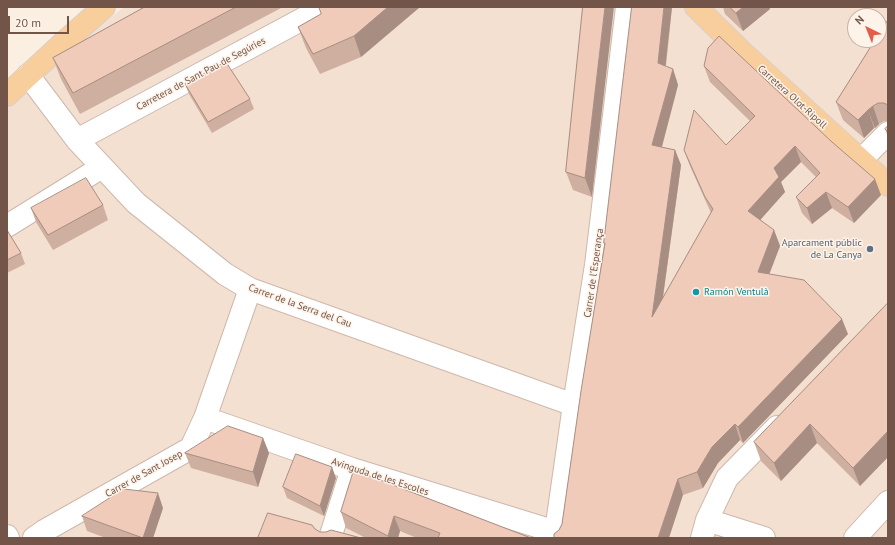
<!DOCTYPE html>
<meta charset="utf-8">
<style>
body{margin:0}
#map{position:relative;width:895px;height:545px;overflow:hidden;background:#fbefe2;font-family:"PT Sans",sans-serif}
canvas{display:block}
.frame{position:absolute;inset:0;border:8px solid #725449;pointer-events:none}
.north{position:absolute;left:847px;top:8px;width:40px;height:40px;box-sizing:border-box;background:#fef3e8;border:1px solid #c6b3a8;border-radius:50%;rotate:317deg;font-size:11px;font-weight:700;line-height:16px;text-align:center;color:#725449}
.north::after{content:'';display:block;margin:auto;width:14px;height:18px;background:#e25e4a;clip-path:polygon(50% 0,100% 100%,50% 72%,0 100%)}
.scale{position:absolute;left:8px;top:16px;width:61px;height:18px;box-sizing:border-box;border:2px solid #725449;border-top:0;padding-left:5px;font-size:12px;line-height:14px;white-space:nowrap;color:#725449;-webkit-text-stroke:3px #fef3e8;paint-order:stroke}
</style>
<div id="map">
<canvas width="895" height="545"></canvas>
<div class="frame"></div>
<div class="north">N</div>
<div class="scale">20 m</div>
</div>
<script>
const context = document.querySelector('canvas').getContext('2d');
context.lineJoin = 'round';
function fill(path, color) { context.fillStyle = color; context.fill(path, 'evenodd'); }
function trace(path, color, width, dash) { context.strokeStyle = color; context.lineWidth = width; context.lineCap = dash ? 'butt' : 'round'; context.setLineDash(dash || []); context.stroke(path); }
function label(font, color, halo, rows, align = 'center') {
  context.font = font + ' "PT Sans",sans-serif'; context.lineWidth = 3; context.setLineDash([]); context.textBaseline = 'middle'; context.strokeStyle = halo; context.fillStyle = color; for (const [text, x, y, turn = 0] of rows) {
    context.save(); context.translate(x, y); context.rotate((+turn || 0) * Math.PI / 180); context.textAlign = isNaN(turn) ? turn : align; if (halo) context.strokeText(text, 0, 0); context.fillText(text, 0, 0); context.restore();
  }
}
fill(new Path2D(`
 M124 7H888V538H7V109L58 59ZM855 16H879V40H855Z`), '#f3e0d1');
const minor = new Path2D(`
 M28 75 77 140 136 203 225 274 250 289 574 405
 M77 140 325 7
 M861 160 888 133
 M7 226 102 167
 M205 418 352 469 556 532
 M707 520 764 538
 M7 536 8 538
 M34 538 44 531 191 448 205 418 250 289
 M330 538 352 469
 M555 538 574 405 596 265 627 7
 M702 538 707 520 727 478 777 427
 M855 538 888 502`);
const major = new Path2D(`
 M696 7 743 53 888 185
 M7 95 61 45 104 7`);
trace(minor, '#ceb8ac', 24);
trace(major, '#d8cfcc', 24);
trace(minor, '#fff', 22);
trace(major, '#f8ce9c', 22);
fill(new Path2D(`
 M145 7H283L80 114 61 79 53 58Z
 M319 7H420L361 57 320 74 306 48 298 27 321 14Z
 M583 7 592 197 573 190 566 172Z
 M632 7H672L666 66 673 69 678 85 662 147 675 150 681 165 663 298 711 213 690 166 684 150 726 145 750 121 710 82 704 66 881 195 854 223 832 208 812 224 802 213 796 197 816 177 801 162 781 182 785 192 760 220 774 230 780 246 769 274 848 334 743 443 740 440 718 463 703 488 683 495 559 530 562 524 604 245V243Z
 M723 7H769L770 9 743 31 725 14Z
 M888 20V121H884L879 124 875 128H874L864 138 843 120 836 102Z
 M185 84 250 99 254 109 212 133 189 94Z
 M888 126V137L885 129Z
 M103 205 108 220 53 250 36 222 31 208Z
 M7 230 21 253 25 264 7 273Z
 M888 303V457L860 486 817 443 781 481 761 461 754 442Z
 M263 438 269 453 258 487 191 468 185 453Z
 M354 470 531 538H417L400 531 398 538H366L346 528 341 512Z
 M336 478 324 516 287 498 283 487Z
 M163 508 153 538H106L87 531 82 516Z`), '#ceafa0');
fill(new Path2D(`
 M388 7H420L361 57 354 36Z
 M605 7H614L592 197 585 178Z
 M664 7H672L664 78 658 63Z
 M743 7H769L770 9 743 31 736 13Z
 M673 69 678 85 658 161 652 145Z
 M873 106 879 124 875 128 868 110Z
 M868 110 874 128 864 138 858 120Z
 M795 146 801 162 781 182 785 192 754 227 748 211 774 168Z
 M675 150 681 165 658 332 652 317Z
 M875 179 881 195 854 223 848 207Z
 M826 192 832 208 812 224 807 208Z
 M774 230 780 246 764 288 758 272Z
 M842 319 848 334 743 443 738 427Z
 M735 424 740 440 718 463 703 488 697 472 712 447Z
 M810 424 817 443 781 481 774 463Z
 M888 431V457L860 486 853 468Z
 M263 438 269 453 258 487 253 472Z
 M332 467 336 478 324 516 320 506Z
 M678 479 683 495 669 538H658Z
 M158 493 163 508 153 538H143Z
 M394 516 400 531 398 538H388V536Z`), '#a88e82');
const building = new Path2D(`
 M145 7H236L73 93 53 58Z
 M319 7H388L354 36 313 54 298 27 321 14Z
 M583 7H605L585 178 566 172Z
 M632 7H664L658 63 673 69 652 145 675 150 652 317 713 209 705 197 684 150 694 110 726 145 755 116 704 66 708 48 719 36 832 142 875 179 848 207 826 192 807 208 796 197 820 173 795 146 774 168 779 177 748 211 774 230 758 272 804 280 842 319 738 427 735 424 712 447 697 472 678 479 658 538H554V534L559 530 562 524 581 391 605 243H604Z
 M730 7H743L736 13Z
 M888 20V105L884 103H878L873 106 868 110 858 120 836 102 875 40H879V34Z
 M226 62 250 99 208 122 185 84Z
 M888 126V132L885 129Z
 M86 178 103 205 48 235 31 208Z
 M7 230 21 253 7 260Z
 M888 303V431L853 468 810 424 774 463 754 442Z
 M228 426 263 438 253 472 185 453Z
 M296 454 332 467 320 506 283 487Z
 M354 470 531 538H438L440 533 394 516 388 536 341 512Z
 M124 489 158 493 143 538 82 516Z
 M268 513 312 525 315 529 320 532H326L331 530 361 538H258Z`);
fill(building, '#f0cbba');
trace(building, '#a88e82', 1);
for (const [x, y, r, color] of [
 [870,249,4,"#5c6f8a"],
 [696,292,4,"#0f9aa8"]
]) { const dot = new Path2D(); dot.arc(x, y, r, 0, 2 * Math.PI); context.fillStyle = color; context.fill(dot); trace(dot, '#fef3e8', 1.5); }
label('10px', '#725449', '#fef3e8', [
 ["Carretera de Sant Pau de Segúries",201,74,-28],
 ["Carretera Olot-Ripoll",792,97,42],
 ["Carrer de l'Esperança",594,273,-82],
 ["Carrer de la Serra del Cau",300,306,20],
 ["Carrer de Sant Josep",144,474,-29],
 ["Avinguda de les Escoles",380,477,18]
]);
label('10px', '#4e5e75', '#fef3e8', [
 ["Aparcament públic",862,243],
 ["de La Canya",862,255]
], 'right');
label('10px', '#0d838f', '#fef3e8', [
 ["Ramón Ventulà",704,292]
], 'left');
</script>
